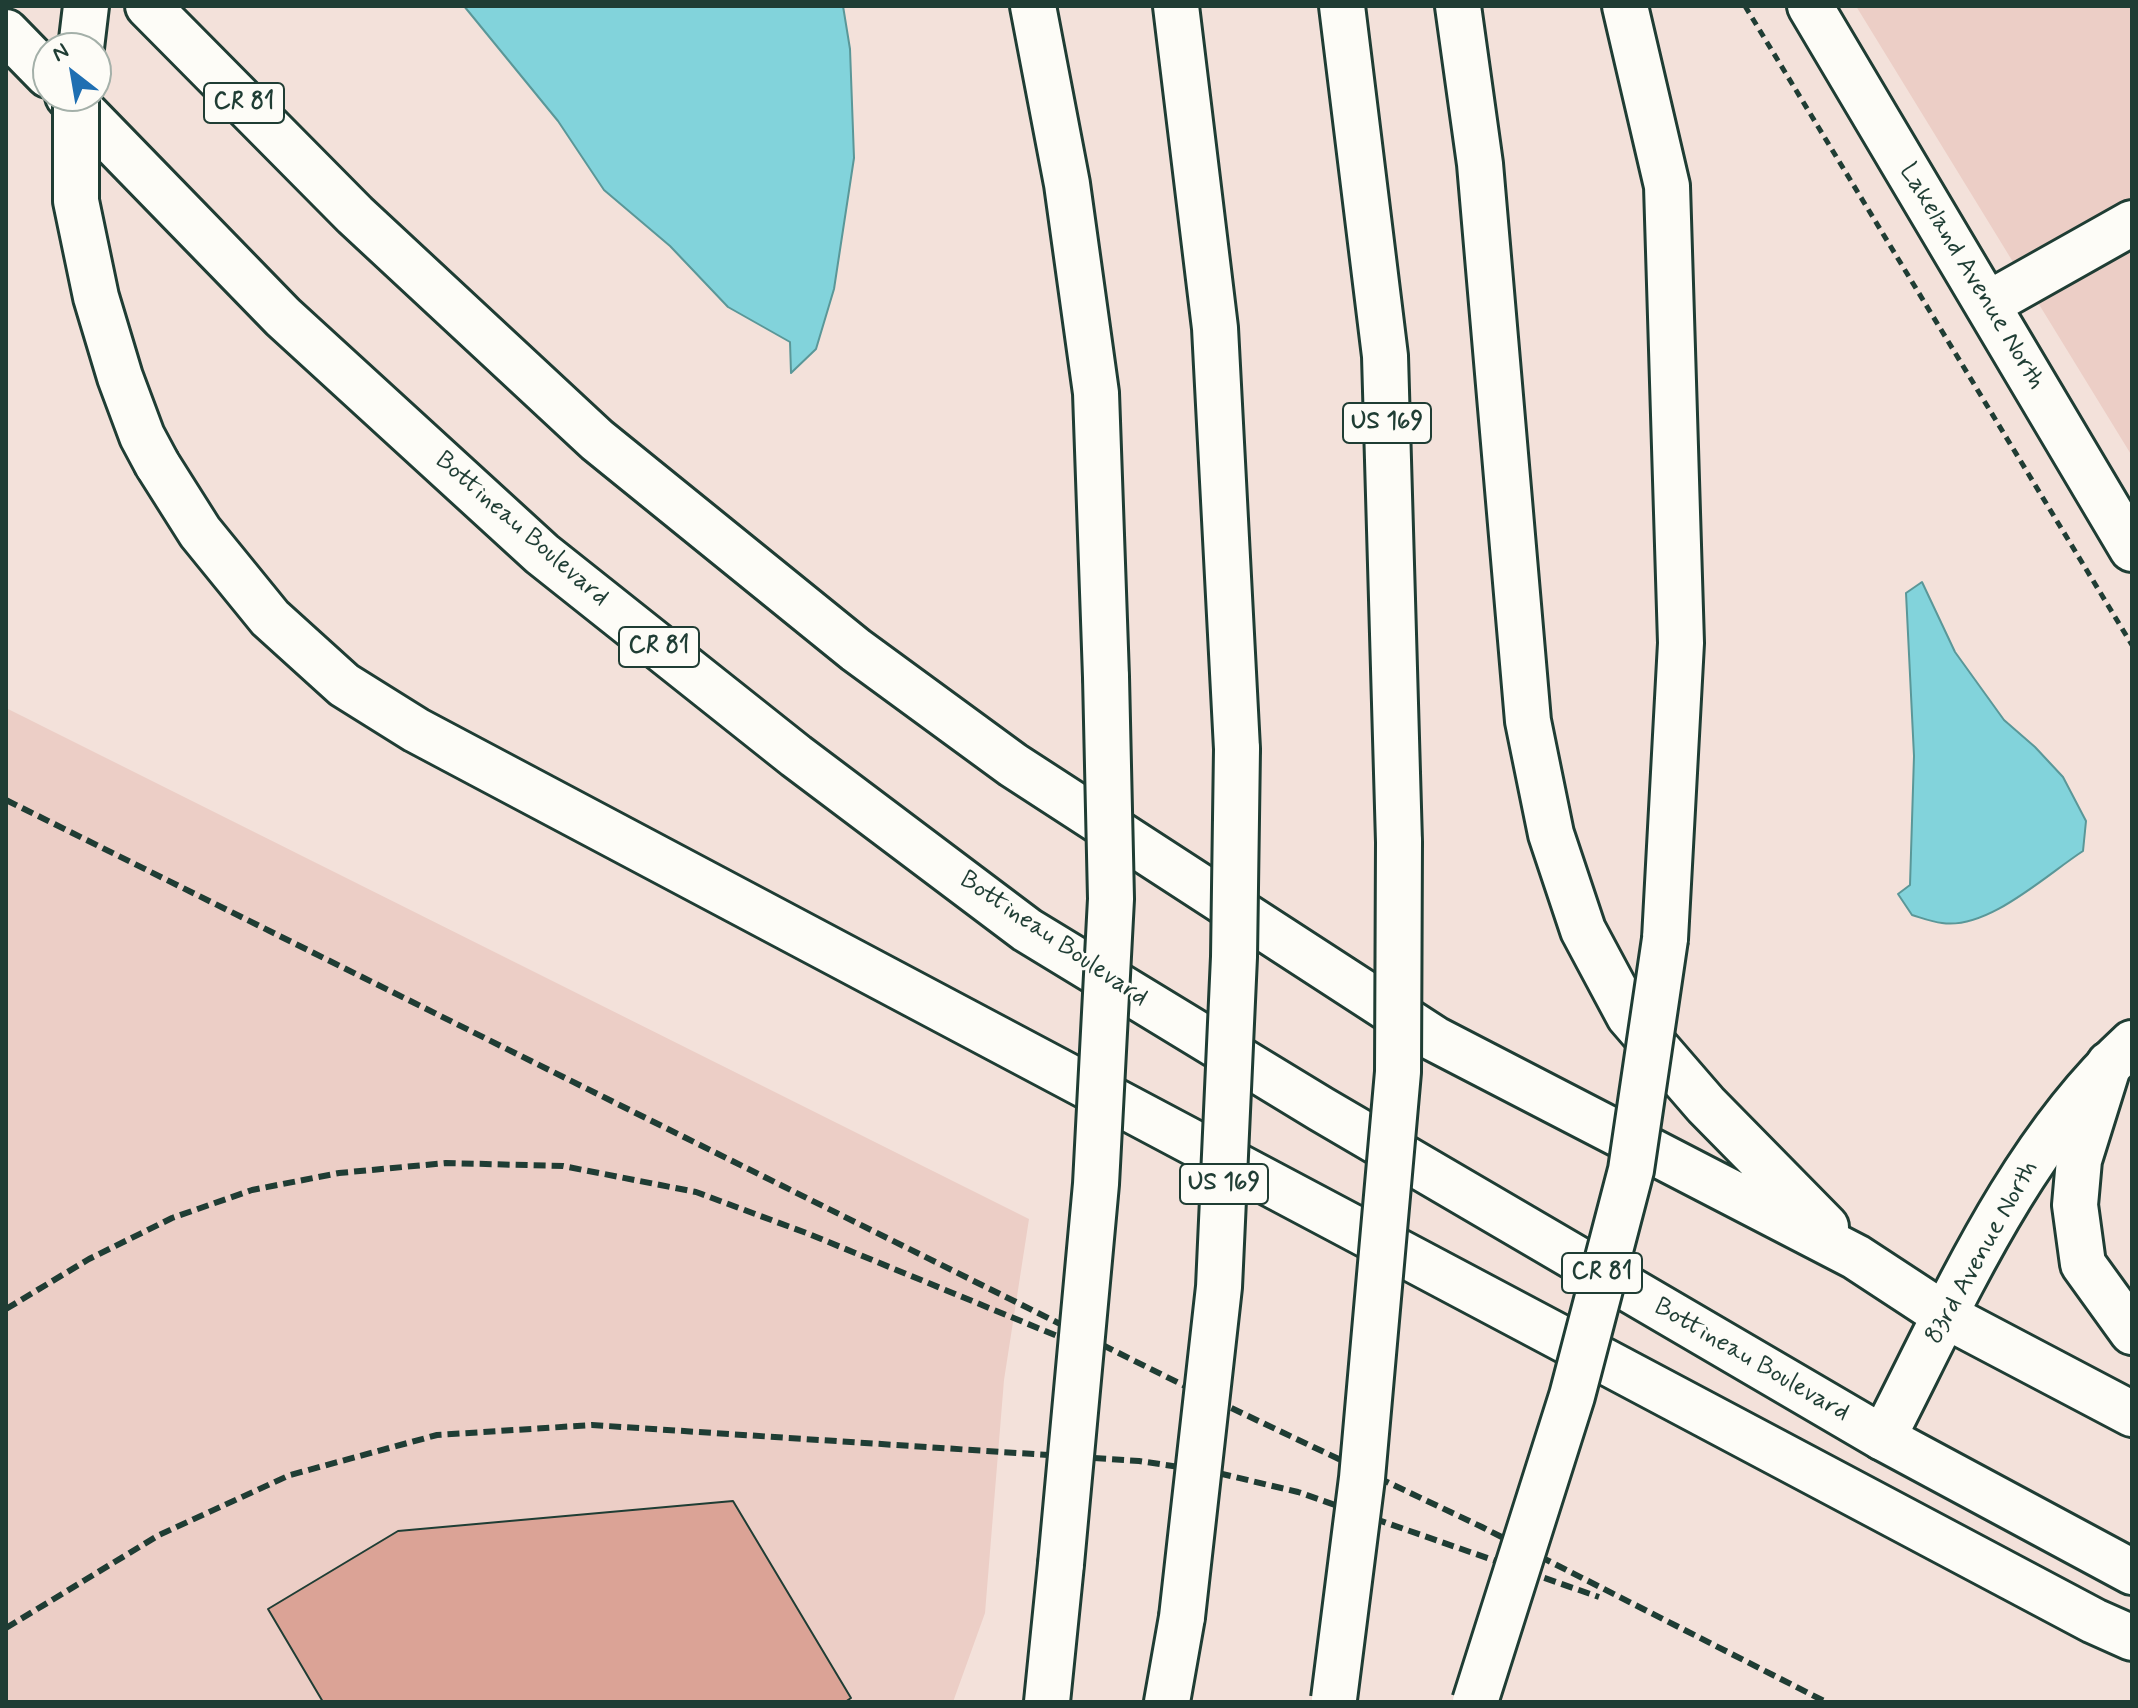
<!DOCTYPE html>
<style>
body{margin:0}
#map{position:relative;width:2138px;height:1708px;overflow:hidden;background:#f3e1da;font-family:Mynerve,sans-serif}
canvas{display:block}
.frame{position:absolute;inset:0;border:8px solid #1f3d34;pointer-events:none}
.north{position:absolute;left:32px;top:32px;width:80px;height:80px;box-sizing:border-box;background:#fdfcf7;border:2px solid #a4b0a9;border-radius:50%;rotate:329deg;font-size:22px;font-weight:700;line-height:32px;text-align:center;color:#1f3d34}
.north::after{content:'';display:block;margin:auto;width:28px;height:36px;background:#1f6fb2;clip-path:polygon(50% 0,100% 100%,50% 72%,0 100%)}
</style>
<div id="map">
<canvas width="2138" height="1708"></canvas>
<div class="frame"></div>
<div class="north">N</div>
</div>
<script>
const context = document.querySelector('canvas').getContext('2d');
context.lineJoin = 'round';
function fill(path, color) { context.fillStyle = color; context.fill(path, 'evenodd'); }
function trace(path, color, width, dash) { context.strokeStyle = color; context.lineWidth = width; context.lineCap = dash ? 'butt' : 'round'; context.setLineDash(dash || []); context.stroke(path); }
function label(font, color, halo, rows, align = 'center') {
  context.font = font + ' Mynerve,sans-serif'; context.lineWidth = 6; context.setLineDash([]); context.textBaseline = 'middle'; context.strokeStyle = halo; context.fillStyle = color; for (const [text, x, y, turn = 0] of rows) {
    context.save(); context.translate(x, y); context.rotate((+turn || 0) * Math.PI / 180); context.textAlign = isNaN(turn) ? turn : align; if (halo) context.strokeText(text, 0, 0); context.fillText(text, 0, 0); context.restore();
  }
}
fill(new Path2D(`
 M1856 6H2132V456Z
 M6 708 1029 1219 1004 1380 985 1613 953 1702H6Z`), '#eccec6');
const water = new Path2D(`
 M464 6H843L850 49 854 158 834 289 816 349 791 373 790 342 728 307 670 246 604 190 558 121Z
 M1922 582 1955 652 2004 720 2035 747 2063 777 2086 821 2083 851C2046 875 1988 930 1942 923 1932 922 1922 918 1912 915L1898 894 1910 885 1914 756 1906 593Z`);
fill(water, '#82d3db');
trace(water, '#5a9798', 2);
const building = new Path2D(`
 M733 1501 851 1698 845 1702H323L268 1609 398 1531Z`);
fill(building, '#dba396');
trace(building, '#1f3d34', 2);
const minor = new Path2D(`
 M1810 6 2132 549
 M1988 304 2132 223
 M1883 1438C1952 1304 2019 1146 2132 1043`);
const highway = new Path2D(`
 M148 6 355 215 597 440 856 650 1013 765 1435 1039 1856 1257 1946 1316 2132 1414
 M1033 6 1067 184 1096 393 1106 677
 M1176 6 1215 328 1237 749
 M1342 6 1385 356 1399 842
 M1458 6 1480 164 1528 721 1551 834 1583 930 1629 1016 1706 1105 1826 1227
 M1625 6 1667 186 1681 643 1665 939
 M6 32 48 75
 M81 48 86 6
 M68 96 283 317 542 554 796 756 1027 930 1321 1109 1883 1438 2132 1572
 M157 464 200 532 270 618 344 685 416 730 2094 1621 2132 1638
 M2109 1064 2079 1160 2075 1205 2083 1264 2132 1332
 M1047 1702 1061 1564
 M1167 1702 1182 1617`);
trace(minor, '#1f3d34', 50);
trace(highway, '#1f3d34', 50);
trace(new Path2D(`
 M1745 6 2132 645`), '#1f3d34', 5, [8, 6]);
trace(minor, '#fdfcf7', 44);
trace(highway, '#fdfcf7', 44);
trace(new Path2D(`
 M6 800 1187 1387 1482 1527 1826 1702
 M6 1309 89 1259 172 1218 252 1190 339 1173 446 1163 563 1166 696 1192 809 1234 1072 1342
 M6 1628 159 1535 290 1475 437 1435 592 1425 1139 1461 1214 1472 1298 1492 1599 1597`), '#1f3d34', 6, [12, 6]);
const highwayBridge = new Path2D(`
 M76 96V201L96 297 120 377 142 436 157 464
 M1061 1564 1096 1184 1111 899 1106 677
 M1182 1617 1219 1287 1234 957 1237 749
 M1334 1699 1362 1478 1398 1072 1399 842
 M1475 1702 1572 1396 1631 1170 1665 939`);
trace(highwayBridge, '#1f3d34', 50, []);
trace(highwayBridge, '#fdfcf7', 44);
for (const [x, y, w] of [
 [244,103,80],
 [1387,423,88],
 [659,647,80],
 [1224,1184,88],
 [1602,1273,80]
]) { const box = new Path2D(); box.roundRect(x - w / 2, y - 20, w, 40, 6); context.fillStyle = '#fdfcf7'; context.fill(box); trace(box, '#1f3d34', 2); }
label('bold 24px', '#1f3d34', null, [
 ["CR 81",244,103],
 ["US 169",1387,423],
 ["CR 81",659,647],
 ["US 169",1224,1184],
 ["CR 81",1602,1273]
]);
label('26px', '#1f3d34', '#fdfcf7', [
 ["Lakeland Avenue North",1971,277,59],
 ["Bottineau Boulevard",521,530,41],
 ["Bottineau Boulevard",1053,940,34],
 ["83rd Avenue North",1983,1253,-61],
 ["Bottineau Boulevard",1751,1361,30]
]);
</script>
